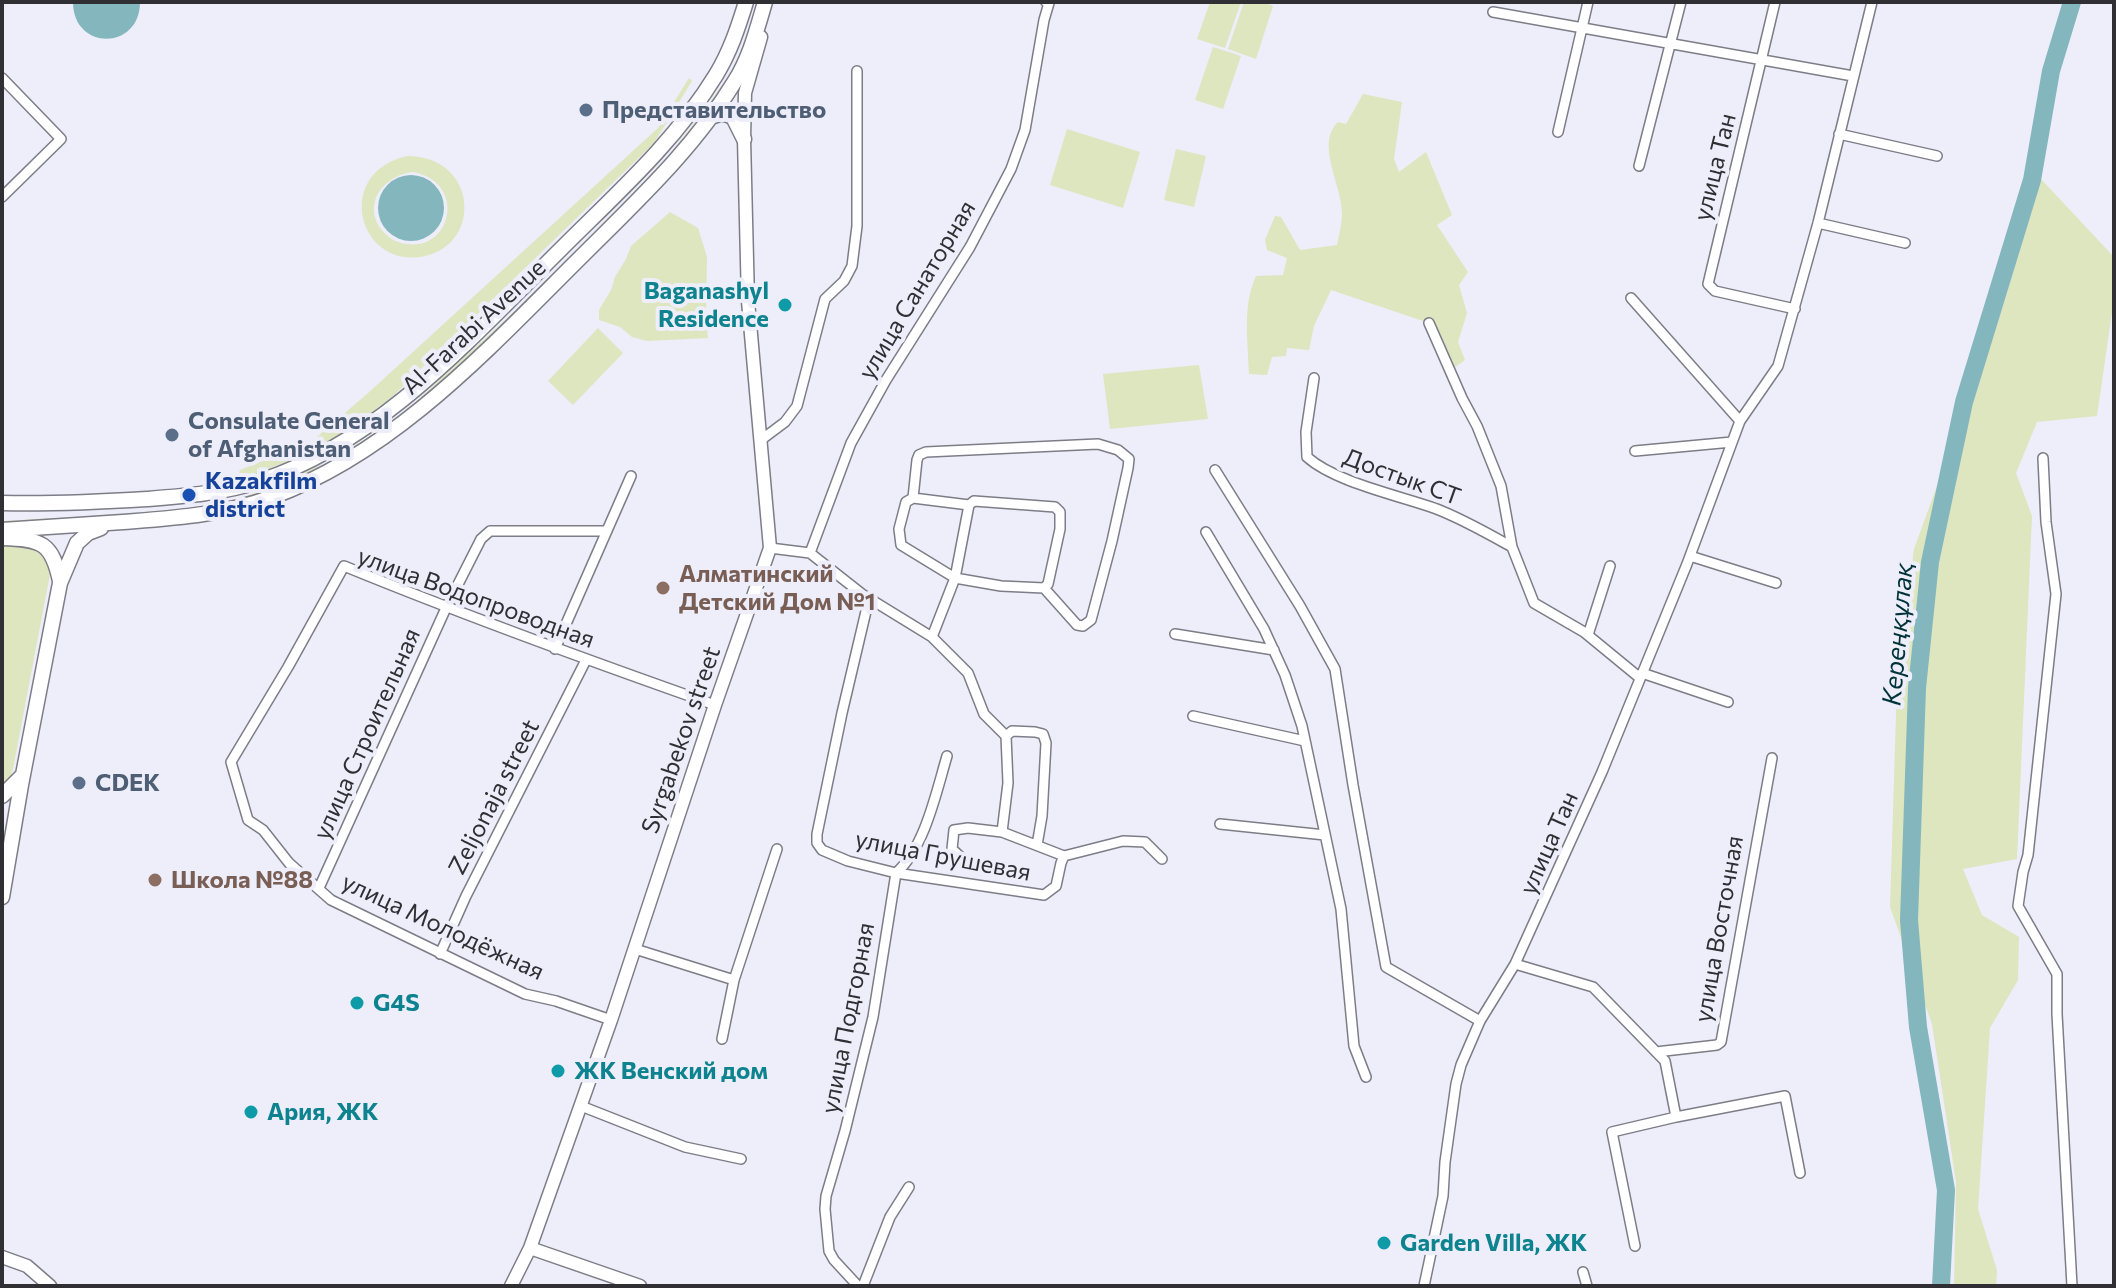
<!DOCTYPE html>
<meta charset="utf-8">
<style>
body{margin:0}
#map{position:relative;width:2116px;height:1288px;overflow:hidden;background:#edeefa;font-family:Commissioner,sans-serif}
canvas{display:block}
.frame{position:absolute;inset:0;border:4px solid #2f2f34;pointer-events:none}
</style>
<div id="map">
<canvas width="2116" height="1288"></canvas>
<div class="frame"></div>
</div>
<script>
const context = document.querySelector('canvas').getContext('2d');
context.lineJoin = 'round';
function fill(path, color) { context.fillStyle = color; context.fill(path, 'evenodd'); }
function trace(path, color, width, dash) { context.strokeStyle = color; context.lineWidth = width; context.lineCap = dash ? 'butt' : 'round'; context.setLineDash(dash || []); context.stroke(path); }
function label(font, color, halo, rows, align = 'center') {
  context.font = font + ' Commissioner,sans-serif'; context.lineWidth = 8; context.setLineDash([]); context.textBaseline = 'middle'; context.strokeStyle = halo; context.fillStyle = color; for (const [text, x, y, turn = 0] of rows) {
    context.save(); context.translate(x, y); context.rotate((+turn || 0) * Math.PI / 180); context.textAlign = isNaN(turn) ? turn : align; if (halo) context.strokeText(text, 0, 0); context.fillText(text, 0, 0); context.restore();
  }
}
fill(new Path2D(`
 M1210 2H1241L1225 48 1197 39Z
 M1244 2H1262L1273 6 1256 59 1228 49Z
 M1213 47 1241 56 1223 109 1195 100Z
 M689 78 692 81 654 143 392 397 360 421 309 453 236 481 240 470 311 442 367 394 658 128Z
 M721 86 724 88 660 173 517 314 400 422 330 468 242 503 196 512 2 526V521L108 515 195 508 240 499 327 463 397 419 515 311 657 170 705 110Z
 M1363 94 1402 102 1394 159 1399 172 1426 152 1452 215 1437 225 1468 272 1459 285 1467 313 1458 342 1465 360 1451 370 1429 323 1331 290 1314 326 1309 350 1287 348 1286 356 1272 357 1267 375 1249 374C1248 340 1242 307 1256 276L1283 275 1287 258 1267 250 1265 240 1275 216 1281 217 1300 250 1337 245C1339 235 1342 224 1342 213 1342 185 1315 144 1338 122L1346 124Z
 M1067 129 1140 152 1123 208 1050 185Z
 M1176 149 1206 156 1194 207 1164 200Z
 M407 156C477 156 483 243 425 256 359 271 332 173 407 156ZM413 172C467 182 452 251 407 244 396 243 387 237 381 229 362 202 385 175 413 172Z
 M2041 179 2114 257V298L2097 416 2037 422 2016 473 2032 516 2017 859 1963 869 1982 915 2019 937 2018 980 1990 1028 1978 1209 1997 1270 1996 1286H1954L1956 1182 1932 1024 1890 907 1897 682 1914 549 2002 308Z
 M670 212 698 228 707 257 706 318 708 338 647 341 632 337 620 327 599 320V310L611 290 615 277 626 259 631 246Z
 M598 328 623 353 573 405 548 381Z
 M1199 365 1208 419 1110 429 1103 374Z
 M22 544 43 553 51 569 13 769 10 779 2 788V545Z`), '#dde6bf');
fill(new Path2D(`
 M73 2H140C140 51 73 51 73 2Z
 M378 208a33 33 0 1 1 66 0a33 33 0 1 1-66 0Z`), '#83b6bd');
trace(new Path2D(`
 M1941 1286 1946 1190 1918 1027 1909 920 1917 688 1930 562 1964 402 2032 180 2051 71 2072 2`), '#83b6bd', 18);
const street = new Path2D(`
 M1775 2 1708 284 1715 291 1795 309
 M1493 12 1853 76
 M2 78 61 139 2 197
 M1558 132 1588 2
 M1839 134 1937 156
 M1639 166 1681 2
 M1818 223 1905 243
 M1429 323 1462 398 1477 426 1501 486 1512 547 1534 603 1584 632 1640 678
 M1314 378 1306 432 1307 457C1335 482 1397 495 1434 508 1461 518 1487 533 1512 547
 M1740 421 1778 366 1818 223 1872 2
 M761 440 785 422 797 406 825 299 844 281 852 266 857 226V71
 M1635 451 1732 442
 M2043 458 2046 522 2056 594 2028 855 2023 872 2018 906 2057 974V1014L2072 1286
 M1215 470 1300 606 1335 669 1353 785 1386 967 1480 1021
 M913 498 917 460 919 455 926 452 1098 444 1118 450 1129 459 1128 468 1112 541 1091 620 1083 626 1077 625 1044 588
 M974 501 1055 507 1060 512V529L1048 584 1044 588 1001 586 955 578 969 505Z
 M1206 532 1264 629 1285 675 1302 726 1341 909 1354 1046 1366 1077
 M770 548 810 553 851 443 886 380 970 247 1011 169 1025 130 1044 20 1049 3 1046 2
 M810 553 862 594 867 607 842 713 817 834V843L822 850 848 861 896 873 1044 895 1056 886 1061 863 1064 856 1123 841 1145 842 1162 859
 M1690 556 1776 583
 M862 594 932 637 968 673 984 714 1006 736 1008 783 1002 832 968 828 954 830 952 849 967 863
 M1175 634 1274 650
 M1588 635 1610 566
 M932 637 955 578 901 545 899 529 906 502 913 498 969 505
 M555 649 631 476
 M1642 673 1728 702
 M1193 716 1305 741
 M1006 736 1012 731 1035 732 1043 734 1046 743 1042 816 1037 845
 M1220 824 1325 835
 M1002 832 1064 856
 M319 888 446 608 481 539 490 531H606
 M635 949 734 980
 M440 954 466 896 586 660
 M1515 964 1593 987 1665 1061 1676 1117 1785 1096 1800 1173
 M611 1020 556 1001 525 994 331 900 289 863 263 830 248 820 231 762 288 667 344 566C466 616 590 661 715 705
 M722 1039 734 980 777 849
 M1656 1052 1717 1045 1721 1042 1772 758
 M581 1106 685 1147 741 1159
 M1635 1246 1612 1132 1676 1117
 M1583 1272 1587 1286
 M858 1286 834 1260 829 1251 825 1209 826 1196 845 1131 873 1017 896 873C925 847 936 793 947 756
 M863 1286 890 1217 909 1187
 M1424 1286 1443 1196 1445 1162 1456 1084 1461 1065 1480 1021 1515 964 1602 772 1687 564 1740 421 1631 298`);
const secondary = new Path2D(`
 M530 1248 640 1286
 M2 1257 27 1266 50 1286
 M511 1286 530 1248 611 1020 715 705 770 548 748 301 744 139 745 93 761 37`);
const primary = new Path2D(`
 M711 117 722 113 733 117 744 139
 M2 503C51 504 99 502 147 499 185 496 224 493 260 481 380 442 473 336 560 250 615 195 675 142 716 75 730 52 738 28 746 2
 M2 530C42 527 83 525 123 522 173 518 224 515 272 497 396 452 492 345 584 254 638 200 695 147 735 81 750 57 757 29 765 2
 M2 538C42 539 52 543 60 581
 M2 796 23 775
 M2 897 21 785 60 583 77 543 88 533 101 528`);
trace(street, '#7c7d87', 12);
trace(secondary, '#7c7d87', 15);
trace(primary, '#7c7d87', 17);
trace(street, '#fff', 9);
trace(secondary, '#fff', 12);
trace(primary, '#fff', 14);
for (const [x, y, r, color] of [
 [586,110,8,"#5c6f8a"],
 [785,305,8,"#0f9aa8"],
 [172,435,8,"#5c6f8a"],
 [189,495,8,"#1a4fb4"],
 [663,588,8,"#8d6e63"],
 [79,783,8,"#5c6f8a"],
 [155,880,8,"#8d6e63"],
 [357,1003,8,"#0f9aa8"],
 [558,1071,8,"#0f9aa8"],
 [251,1112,8,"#0f9aa8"],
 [1384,1243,8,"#0f9aa8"]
]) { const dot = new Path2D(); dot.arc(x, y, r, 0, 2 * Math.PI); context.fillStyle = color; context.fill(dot); trace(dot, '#edeefa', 3); }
label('bold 24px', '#4e5e75', '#edeefa', [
 ["Представительство",602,110],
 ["Consulate General",188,421],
 ["of Afghanistan",188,449],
 ["CDEK",95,783]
], 'left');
label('24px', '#2f2f34', '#edeefa', [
 ["улица Тан",1715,167,-76],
 ["улица Санаторная",917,290,-59],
 ["Al-Farabi Avenue",474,327,-43],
 ["Достык СТ",1402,477,20],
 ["улица Водопроводная",476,598,20],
 ["улица Строительная",367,734,-66],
 ["Syrgabekov street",681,740,-71],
 ["Zeljonaja street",494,797,-63],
 ["улица Тан",1549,843,-66],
 ["улица Грушевая",943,856,11],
 ["улица Молодёжная",443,927,25],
 ["улица Восточная",1719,929,-80],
 ["улица Подгорная",848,1018,-79]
]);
label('bold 24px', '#0d838f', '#edeefa', [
 ["Baganashyl",769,291,"right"],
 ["Residence",769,319,"right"],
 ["G4S",373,1003],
 ["ЖК Венский дом",574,1071],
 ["Ария, ЖК",267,1112],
 ["Garden Villa, ЖК",1400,1243]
], 'left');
label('bold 24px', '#164399', '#edeefa', [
 ["Kazakfilm",205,481],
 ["district",205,509]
], 'left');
label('bold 24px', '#785e54', '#edeefa', [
 ["Алматинский",679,574],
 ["Детский Дом №1",679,602],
 ["Школа №88",171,880]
], 'left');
label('italic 26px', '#003339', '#edeefa', [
 ["Кереңқұлақ",1898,634,-85]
]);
</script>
